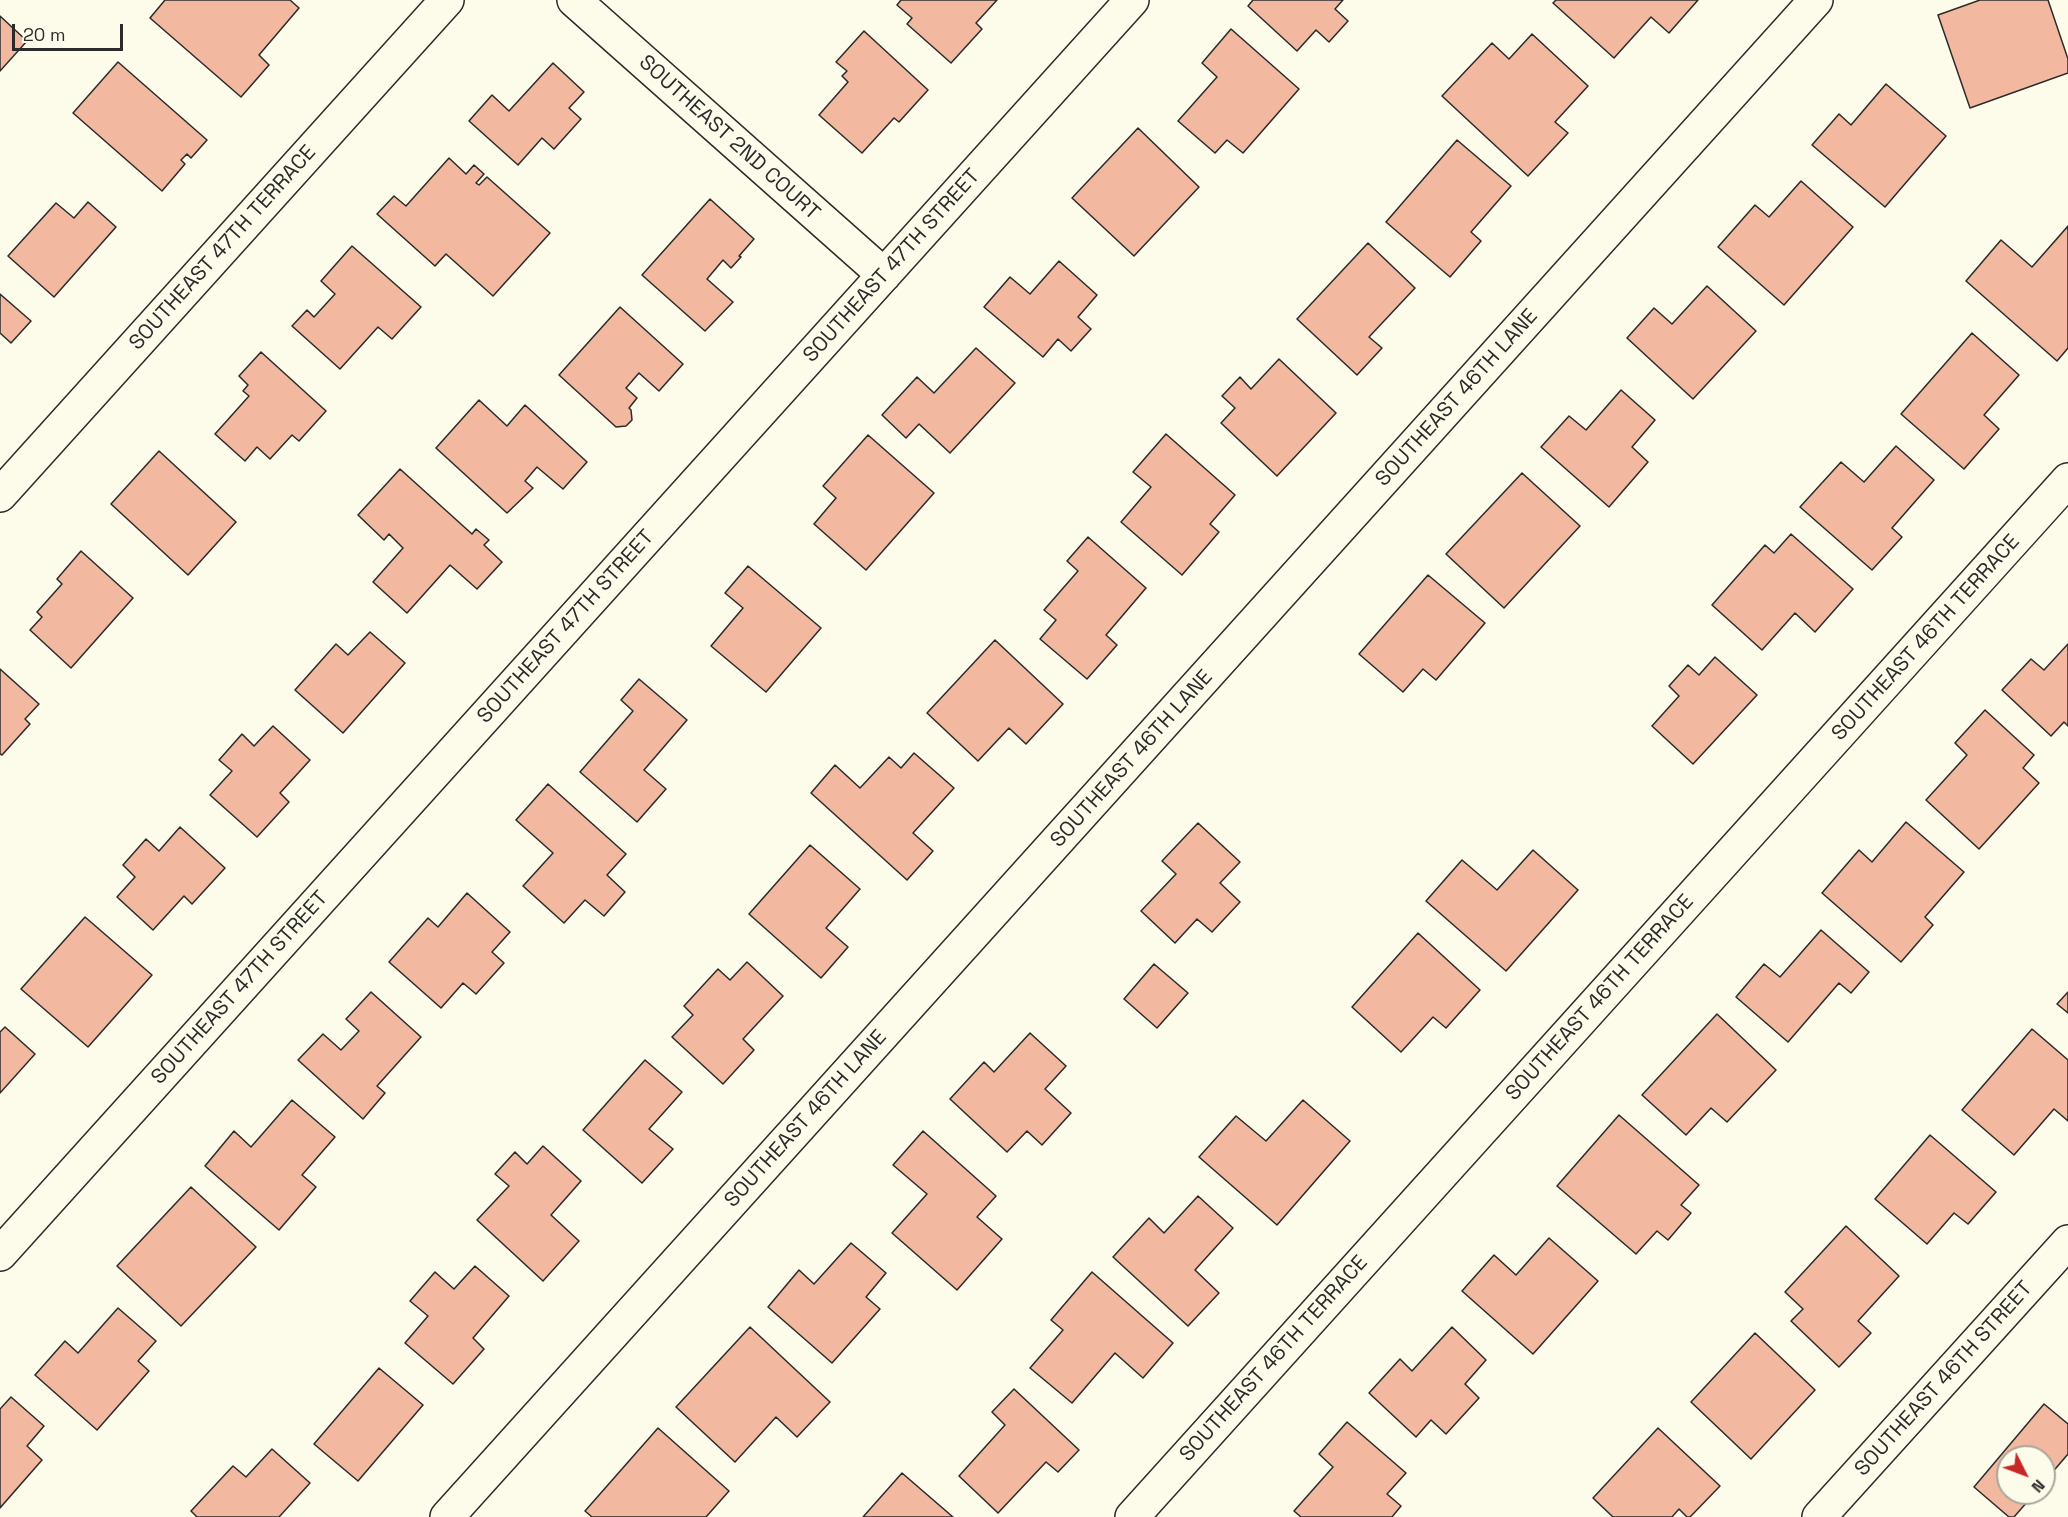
<!DOCTYPE html>
<style>
body{margin:0}
#map{position:relative;width:2068px;height:1517px;overflow:hidden;background:#fdfbea;font-family:"Space Grotesk",sans-serif}
canvas{display:block}
.north{position:absolute;left:1996px;top:1445px;width:60px;height:60px;box-sizing:border-box;background:#fdfbea;border:2px solid #a9a89e;border-radius:50%;rotate:132deg;font-size:16px;font-weight:700;line-height:24px;text-align:center;color:#2b2b2b}
.north::after{content:'';display:block;margin:auto;width:21px;height:27px;background:#c62828;clip-path:polygon(50% 0,100% 100%,50% 72%,0 100%)}
.scale{position:absolute;left:12px;top:24px;width:111px;height:27px;box-sizing:border-box;border:3px solid #2b2b2b;border-top:0;padding-left:8px;font-size:18px;line-height:21px;white-space:nowrap;color:#2b2b2b;-webkit-text-stroke:4px #fdfbea;paint-order:stroke}
</style>
<div id="map">
<canvas width="2068" height="1517"></canvas>
<div class="north">N</div>
<div class="scale">20 m</div>
</div>
<script>
const context = document.querySelector('canvas').getContext('2d');
context.lineJoin = 'round';
function fill(path, color) { context.fillStyle = color; context.fill(path, 'evenodd'); }
function trace(path, color, width, dash) { context.strokeStyle = color; context.lineWidth = width; context.lineCap = dash ? 'butt' : 'round'; context.setLineDash(dash || []); context.stroke(path); }
function label(font, color, halo, rows, align = 'center') {
  context.font = font + ' "Space Grotesk",sans-serif'; context.lineWidth = 4.5; context.setLineDash([]); context.textBaseline = 'middle'; context.strokeStyle = halo; context.fillStyle = color; for (const [text, x, y, turn = 0] of rows) {
    context.save(); context.translate(x, y); context.rotate((+turn || 0) * Math.PI / 180); context.textAlign = isNaN(turn) ? turn : align; if (halo) context.strokeText(text, 0, 0); context.fillText(text, 0, 0); context.restore();
  }
}
const building = new Path2D(`
 M165 0H290L299 8 259 55 269 65 241 97 150 18Z
 M901 0H997L976 23 982 29 951 63 907 24 912 18 897 5Z
 M1253 0H1343L1335 9 1348 21 1329 42 1316 30 1297 51 1248 6Z
 M1556 0H1698L1669 33 1651 17 1614 58 1553 3Z
 M1980 0H2048L2068 59V73L1970 108 1938 15Z
 M0 16 27 41 0 71Z
 M1231 29 1299 89 1243 153 1227 140 1215 153 1178 121 1217 77 1202 63Z
 M864 31 928 90 899 122 894 118 862 153 819 115 848 82 842 76 847 71 836 62Z
 M1532 34 1588 86 1555 122 1568 133 1528 176 1442 96 1492 43 1509 59Z
 M118 62 207 140 191 158 187 154 181 160 185 164 162 191 73 113Z
 M553 63 584 92 569 108 581 119 554 149 542 138 518 165 469 121 492 95 509 111Z
 M1886 84 1946 136 1885 207 1812 145 1839 114 1851 125Z
 M1138 128 1199 187 1134 256 1072 198Z
 M1457 140 1511 186 1471 232 1481 241 1450 277 1386 222Z
 M449 158 466 174 474 165 484 174 476 183 479 185 487 177 550 233 493 296 446 254 435 266 377 214 394 196 406 206Z
 M1801 181 1853 227 1784 305 1718 247 1755 205 1769 217Z
 M710 199 754 239 739 256 741 257 731 268 723 260 707 279 733 302 705 331 642 275Z
 M88 202 116 227 54 297 8 256 56 203 74 218Z
 M2068 226V348L2057 361 1966 281 2001 240 2032 267Z
 M1368 243 1415 288 1369 337 1382 348 1357 375 1297 319Z
 M352 246 421 307 392 339 378 327 340 369 292 326 307 310 314 317 335 294 321 281Z
 M1059 261 1097 295 1078 317 1091 329 1071 351 1058 339 1043 357 984 307 1010 277 1030 294Z
 M1707 286 1756 331 1693 399 1627 338 1654 308 1672 324Z
 M0 294 31 321 11 343 0 333Z
 M620 307 683 364 659 391 639 373 626 388 637 398 629 408 631 410 632 420 626 426 616 427 559 375Z
 M1972 333 2019 375 1984 415 1999 429 1964 469 1901 414Z
 M976 348 1015 383 950 453 919 424 906 438 882 415 917 377 934 393Z
 M261 352 326 411 299 441 292 435 270 459 257 447 245 461 215 434 249 396 243 391 248 385 239 376Z
 M1279 359 1336 413 1277 476 1221 423 1235 408 1222 396 1240 377 1251 389Z
 M1621 390 1655 420 1632 447 1648 462 1609 507 1541 447 1569 416 1586 430Z
 M479 400 507 426 525 405 587 462 563 489 537 467 525 481 533 488 507 513 436 448Z
 M1166 434 1235 495 1210 524 1219 532 1182 575 1121 522 1151 487 1133 472Z
 M868 435 934 493 866 570 814 524 836 498 823 486Z
 M1896 446 1934 480 1892 528 1902 537 1872 570 1800 507 1841 462 1864 482Z
 M159 451 236 522 188 575 111 504Z
 M400 469 472 534 476 529 489 540 484 545 502 562 477 589 450 565 407 613 373 582 403 548 389 534 384 540 358 515Z
 M1522 473 1580 526 1504 608 1446 554Z
 M1791 534 1853 589 1815 632 1795 613 1762 650 1712 605 1765 545 1774 553Z
 M1088 537 1146 588 1106 635 1117 645 1087 679 1040 639 1056 620 1044 610 1078 571 1067 561Z
 M81 551 133 598 71 668 30 630 42 617 37 612 62 584 57 579Z
 M748 566 821 628 766 692 711 646 743 608 725 593Z
 M1428 575 1485 623 1436 680 1423 669 1403 692 1359 654Z
 M370 632 405 663 343 733 295 690 336 644 348 655Z
 M995 640 1063 704 1026 744 1009 728 978 761 927 713Z
 M2068 644V726L2064 722 2051 736 2002 690 2031 659 2044 670Z
 M1715 657 1757 695 1693 764 1652 726 1679 696 1669 686 1688 665 1699 675Z
 M0 669 39 704 25 719 30 724 2 755 0 754Z
 M639 679 687 720 644 770 666 789 637 822 580 772 633 711 621 700Z
 M1985 710 2034 755 2023 768 2039 783 1979 849 1926 800 1967 755 1955 743Z
 M273 726 310 760 280 793 289 802 257 837 210 795 232 771 219 760 242 734 254 746Z
 M914 753 954 788 913 833 933 851 907 880 811 793 835 765 860 788 889 757 901 768Z
 M548 784 626 854 607 875 625 892 604 916 585 900 564 923 523 886 553 853 516 820Z
 M1906 822 1964 872 1925 917 1933 925 1901 962 1822 893 1859 850 1872 862Z
 M1198 823 1240 862 1220 883 1240 902 1212 932 1197 919 1175 943 1141 911 1176 874 1162 861Z
 M180 827 225 868 192 904 184 896 153 930 117 897 135 877 123 865 146 839 159 851Z
 M810 845 860 889 826 928 848 947 821 978 749 914Z
 M1533 850 1578 890 1506 971 1426 901 1462 860 1497 890Z
 M467 893 510 932 492 952 504 963 476 994 463 983 441 1008 389 962 428 918 438 927Z
 M85 917 152 975 88 1047 21 989Z
 M1821 930 1869 972 1851 993 1839 983 1788 1042 1736 997 1764 964 1780 977Z
 M1418 933 1480 990 1446 1028 1433 1017 1401 1052 1352 1007Z
 M747 962 783 996 743 1039 754 1050 723 1084 672 1037 693 1015 684 1006 718 969 730 980Z
 M1154 964 1188 993 1157 1028 1124 999Z
 M371 992 421 1037 377 1086 385 1093 363 1119 298 1060 323 1034 341 1050 359 1031 346 1019Z
 M2068 992V1013L2057 1004Z
 M1717 1014 1776 1070 1727 1122 1711 1108 1686 1135 1642 1095Z
 M5 1027 35 1054 0 1093V1032Z
 M2032 1029 2068 1060V1121L2054 1109 2014 1155 1962 1110Z
 M1030 1033 1066 1066 1045 1089 1071 1113 1042 1145 1027 1131 1007 1152 950 1099 984 1062 994 1072Z
 M645 1060 682 1092 649 1129 673 1149 642 1183 583 1130Z
 M292 1100 335 1137 302 1175 316 1187 279 1230 205 1166 234 1131 251 1147Z
 M1303 1100 1350 1141 1277 1225 1199 1157 1236 1116 1266 1141Z
 M1619 1115 1699 1185 1681 1205 1691 1213 1668 1240 1657 1231 1636 1254 1557 1186Z
 M923 1131 996 1196 977 1217 1002 1239 957 1290 892 1233 927 1194 893 1165Z
 M1930 1135 1996 1192 1968 1224 1954 1213 1927 1244 1875 1199Z
 M543 1146 581 1181 551 1215 579 1241 543 1281 477 1220 509 1186 495 1174 515 1152 527 1164Z
 M191 1187 256 1247 181 1326 117 1266Z
 M1198 1196 1233 1228 1195 1270 1219 1293 1188 1326 1113 1257 1149 1218 1164 1233Z
 M1846 1226 1899 1276 1858 1321 1871 1333 1839 1367 1791 1321 1803 1309 1785 1292Z
 M1549 1238 1598 1281 1533 1354 1462 1291 1494 1255 1516 1275Z
 M851 1243 886 1273 866 1297 880 1309 832 1363 768 1307 799 1270 814 1284Z
 M475 1266 509 1296 473 1338 484 1349 453 1384 405 1343 428 1316 410 1301 435 1272 454 1289Z
 M1092 1272 1173 1343 1143 1378 1115 1353 1072 1403 1030 1368 1063 1330 1051 1320Z
 M118 1308 156 1341 138 1361 149 1371 97 1430 35 1375 65 1341 78 1353Z
 M750 1327 830 1402 797 1437 776 1417 735 1462 676 1407Z
 M1452 1327 1486 1360 1465 1384 1479 1398 1446 1434 1431 1420 1416 1437 1369 1393 1400 1359 1412 1371Z
 M1755 1333 1815 1390 1751 1459 1691 1402Z
 M379 1368 423 1405 358 1481 314 1444Z
 M1014 1389 1079 1450 1058 1472 1046 1462 998 1513 959 1476 1005 1425 992 1412Z
 M11 1397 44 1426 27 1446 42 1460 0 1508V1409Z
 M2044 1404 2068 1424V1454L2044 1482V1457H2008V1493H2035L2014 1517H2009L1974 1487Z
 M1347 1422 1406 1473 1387 1494 1401 1506 1392 1517H1301L1294 1511 1333 1467 1319 1454Z
 M658 1428 729 1491 706 1517H592L585 1511Z
 M1658 1428 1720 1486 1690 1517H1687L1679 1509 1672 1517H1613L1593 1498Z
 M272 1449 310 1483 279 1517H197L191 1511 233 1466 246 1477Z
 M902 1473 953 1517H863Z`);
fill(building, '#f2b8a0');
trace(building, '#2b2b2b', 1.5);
const minor = new Path2D(`
 M574 0 884 275
 M0 495 447 0
 M0 1254 1132 0
 M447 1517 1816 0
 M1132 1517 2068 480
 M1819 1517 2068 1242`);
trace(minor, '#2b2b2b', 36);
trace(minor, '#fdfbea', 33);
label('21px', '#2b2b2b', '#fdfbea', [
 ["SOUTHEAST 2ND COURT",729,138,42],
 ["SOUTHEAST 47TH TERRACE",223,248,-48],
 ["SOUTHEAST 47TH STREET",892,266,-48],
 ["SOUTHEAST 46TH LANE",1457,398,-48],
 ["SOUTHEAST 47TH STREET",566,627,-48],
 ["SOUTHEAST 46TH TERRACE",1926,638,-48],
 ["SOUTHEAST 46TH LANE",1132,759,-48],
 ["SOUTHEAST 47TH STREET",240,988,-48],
 ["SOUTHEAST 46TH TERRACE",1600,998,-48],
 ["SOUTHEAST 46TH LANE",806,1119,-48],
 ["SOUTHEAST 46TH TERRACE",1274,1359,-48],
 ["SOUTHEAST 46TH STREET",1944,1379,-48]
]);
</script>
